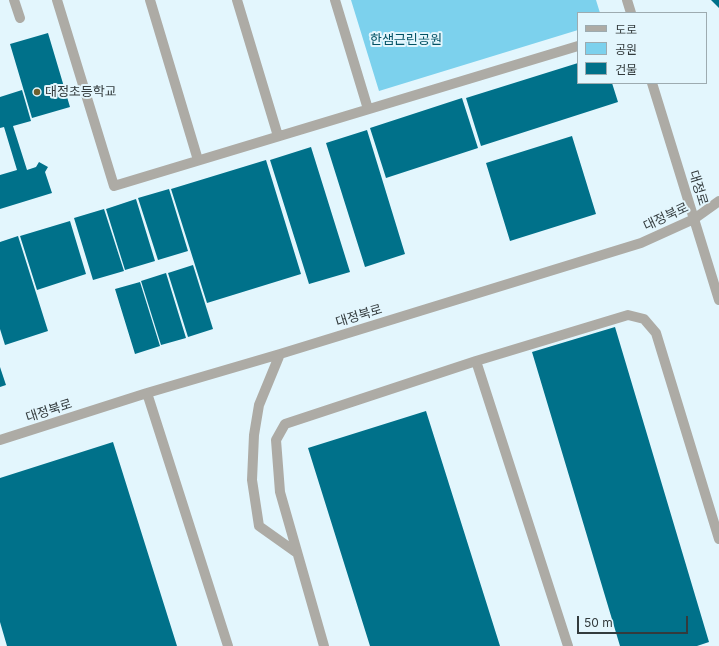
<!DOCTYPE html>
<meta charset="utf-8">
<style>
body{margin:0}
#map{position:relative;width:719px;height:646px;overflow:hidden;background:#e3f6fd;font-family:Inter,"Noto Sans KR",sans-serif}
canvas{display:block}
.legend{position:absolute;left:577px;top:12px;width:130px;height:72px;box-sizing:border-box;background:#e3f6fd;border:1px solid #9dabb0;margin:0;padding:5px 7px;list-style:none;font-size:12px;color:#333b3d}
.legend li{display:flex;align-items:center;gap:8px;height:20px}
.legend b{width:20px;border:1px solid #9dabb0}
.scale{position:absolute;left:577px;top:616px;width:111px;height:18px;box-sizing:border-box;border:2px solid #333b3d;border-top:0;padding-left:5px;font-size:12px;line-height:14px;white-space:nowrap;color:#333b3d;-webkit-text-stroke:3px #e3f6fd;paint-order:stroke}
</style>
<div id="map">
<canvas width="719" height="646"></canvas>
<ul class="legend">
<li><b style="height:5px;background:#adaba5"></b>도로</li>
<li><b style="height:11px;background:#7cd1ed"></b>공원</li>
<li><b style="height:11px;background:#00718a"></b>건물</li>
</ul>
<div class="scale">50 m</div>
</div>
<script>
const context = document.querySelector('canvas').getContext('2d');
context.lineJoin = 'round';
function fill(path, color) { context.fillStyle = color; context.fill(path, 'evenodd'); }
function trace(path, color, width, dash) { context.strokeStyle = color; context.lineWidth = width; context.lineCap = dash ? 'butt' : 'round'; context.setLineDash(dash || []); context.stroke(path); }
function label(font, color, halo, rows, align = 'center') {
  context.font = font + ' Inter,"Noto Sans KR",sans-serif'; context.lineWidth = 4; context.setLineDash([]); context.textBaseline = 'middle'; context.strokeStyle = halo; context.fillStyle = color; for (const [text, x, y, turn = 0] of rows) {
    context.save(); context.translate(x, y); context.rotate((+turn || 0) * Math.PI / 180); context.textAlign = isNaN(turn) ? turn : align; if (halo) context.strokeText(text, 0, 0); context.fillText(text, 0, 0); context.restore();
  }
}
fill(new Path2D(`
 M351 0H596L600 13H578V30L379 91Z`), '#7cd1ed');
fill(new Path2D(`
 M711 0H719V8Z
 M48 33 70 107 32 118 10 44Z
 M578 63V83H612L618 102 481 146 466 98Z
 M22 90 31 121 13 126 27 170 36 167 39 162 48 167 45 172 52 193 0 209V175L17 170 4 127 0 128V97Z
 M462 98 478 148 386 178 370 128Z
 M367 130 405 254 365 267 326 143Z
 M572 136 596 214 510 241 486 163Z
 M311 147 350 272 309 284 270 160Z
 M266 160 301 274 207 303 171 189Z
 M169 189 188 251 158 260 138 198Z
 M136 199 155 261 125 270 106 209Z
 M104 209 124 271 93 280 74 218Z
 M70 221 86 274 37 290 20 236Z
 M18 236 48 331 5 345 0 329V242Z
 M193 265 213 329 188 337 168 273Z
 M166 273 186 338 161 345 141 281Z
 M140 282 160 346 135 354 115 289Z
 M615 327 709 642 697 646H620L532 352Z
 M0 367 6 385 0 387Z
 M426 411 500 646H370L308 448Z
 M113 442 177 646H7L0 622V478Z`), '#00718a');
trace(new Path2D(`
 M14 0 20 18
 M57 0 114 186 578 46
 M150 0 198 160
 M237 0 278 136
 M335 0 368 109
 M627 0 631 13
 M652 83 719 300
 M280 354 259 405 254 435 252 480 259 526 297 553
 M476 361 628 315 644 319 656 333 719 539
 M147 393 228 646
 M0 440 147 393 280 354 641 243 694 219 719 201
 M324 646 280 492 276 440 285 424 476 361 568 646`), '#adaba5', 10);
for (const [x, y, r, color] of [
 [37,92,4,"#6f602e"]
]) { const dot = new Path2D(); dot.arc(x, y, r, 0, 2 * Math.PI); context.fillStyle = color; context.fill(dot); trace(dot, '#e3f6fd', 1.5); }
label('13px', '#025265', '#e3f6fd', [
 ["한샘근린공원",406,40]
]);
label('13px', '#333b3d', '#e3f6fd', [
 ["대정초등학교",45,92]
], 'left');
label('13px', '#333b3d', '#e3f6fd', [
 ["대정로",698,188,73],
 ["대정북로",666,217,-25],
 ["대정북로",359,316,-17],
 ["대정북로",49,411,-18]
]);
</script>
